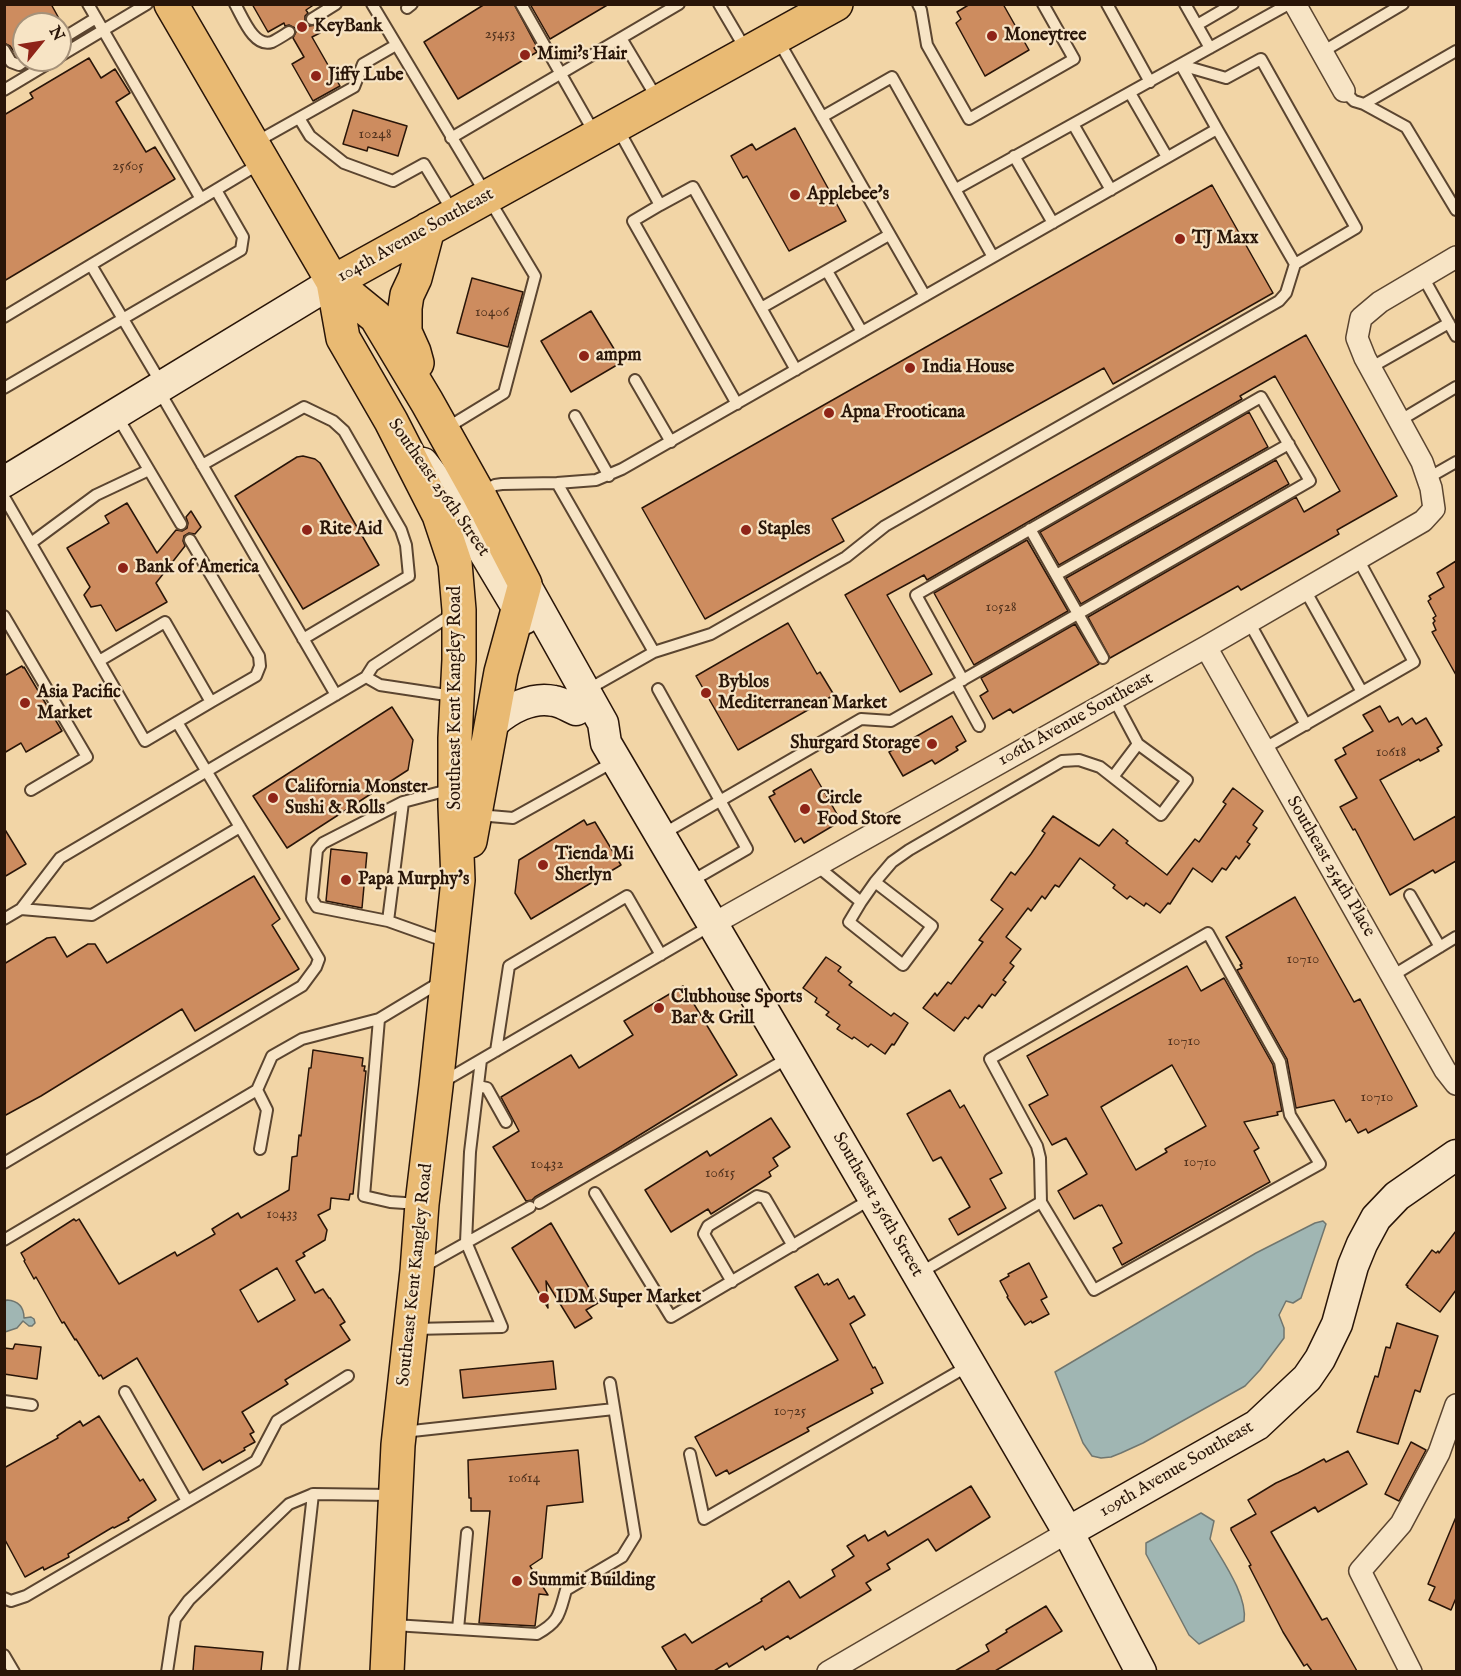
<!DOCTYPE html>
<style>
body{margin:0}
#map{position:relative;width:1461px;height:1676px;overflow:hidden;background:#f2d5a6;font-family:"IM FELL English",serif}
canvas{display:block}
.frame{position:absolute;inset:0;border:6px solid #291508;pointer-events:none}
.north{position:absolute;left:12px;top:12px;width:60px;height:60px;box-sizing:border-box;background:#f7e4c5;border:2px solid #a59179;border-radius:50%;rotate:60deg;font-size:16px;font-weight:700;line-height:24px;text-align:center;color:#291508}
.north::after{content:'';display:block;margin:auto;width:21px;height:27px;background:#8f2418;clip-path:polygon(50% 0,100% 100%,50% 72%,0 100%)}
</style>
<div id="map">
<canvas width="1461" height="1676"></canvas>
<div class="frame"></div>
<div class="north">N</div>
</div>
<script>
const context = document.querySelector('canvas').getContext('2d');
context.lineJoin = 'round';
function fill(path, color) { context.fillStyle = color; context.fill(path, 'evenodd'); }
function trace(path, color, width, dash) { context.strokeStyle = color; context.lineWidth = width; context.lineCap = dash ? 'butt' : 'round'; context.setLineDash(dash || []); context.stroke(path); }
function label(font, color, halo, rows, align = 'center') {
  context.font = font + ' "IM FELL English",serif'; context.lineWidth = 4.5; context.setLineDash([]); context.textBaseline = 'middle'; context.strokeStyle = halo; context.fillStyle = color; for (const [text, x, y, turn = 0] of rows) {
    context.save(); context.translate(x, y); context.rotate((+turn || 0) * Math.PI / 180); context.textAlign = isNaN(turn) ? turn : align; if (halo) context.strokeText(text, 0, 0); context.fillText(text, 0, 0); context.restore();
  }
}
const water = new Path2D(`
 M1323 1221 1326 1224 1301 1298 1293 1303 1286 1301 1279 1315 1284 1328V1338L1260 1370 1245 1386 1143 1443 1121 1453 1111 1457 1101 1458 1092 1456 1083 1443 1055 1372 1256 1253 1315 1223Z
 M7 1300C19 1301 24 1307 24 1318L31 1317 34 1319 35 1323 32 1326H29L23 1321 17 1328 5 1332V1301Z
 M1201 1513 1214 1521 1210 1539C1222 1560 1248 1596 1244 1621L1199 1644 1189 1635 1146 1554V1543Z`);
fill(water, '#a0b6b3');
trace(water, '#70766f', 1.5);
const building = new Path2D(`
 M4 4H51L62 24H24V53L18 57 10 46 4 43Z
 M252 4H315L306 10 308 13 305 16V22L309 26 316 25 320 33 312 37 340 86 313 101 292 64 304 57 293 38 296 32 295 28 289 25 285 26 284 23 268 32Z
 M485 4H514L537 47 534 48 537 52 458 99 424 42Z
 M530 4H609L550 39Z
 M970 4H1003L1029 50 985 76 956 23 961 19 957 12Z
 M89 58 101 78 115 69 130 93 116 102 146 152 155 147 175 179 4 281V115L33 98 30 93Z
 M353 110 407 126 398 156 368 147 367 151 343 144Z
 M795 128 846 221 789 251 747 176 743 178 731 156 752 144 756 150Z
 M1212 185 1273 293 1113 384 1104 368 832 519 844 541 705 619 642 508Z
 M472 278 523 292 508 347 457 333Z
 M591 311 622 362 571 392 541 341Z
 M1306 335 1397 496 1337 530 1339 534 1241 590 1238 586 1110 658 1088 617 1296 497 1304 512 1340 491 1275 376 1240 396 1242 399 927 580 924 575 887 595 932 674 900 692 845 595Z
 M1249 412 1268 447 1059 565 1040 532Z
 M303 456 315 459 320 463 379 565 303 609 235 496 297 457Z
 M1276 460 1289 484 1081 604 1066 578Z
 M127 503 157 553 176 530 182 531 187 528 188 523 186 517 191 511 201 527 195 534 189 533 184 536 183 541 185 546 156 583 167 602 116 631 101 605 91 607 84 595 90 587 67 548 109 523 105 516Z
 M1027 540 1068 611 974 665 934 593Z
 M1456 561V675L1432 632 1436 630 1433 623 1435 621 1433 618 1436 616 1428 601 1431 599 1429 596 1444 587 1437 573Z
 M788 623 817 674 820 672 834 695 738 750 696 676Z
 M1075 624 1099 664 1013 713 1010 709 993 719 980 696 988 691 981 678Z
 M22 666 23 668 24 667 62 731 26 752 21 743 4 753V676Z
 M1380 706 1389 722 1398 717 1402 725 1412 718 1416 724 1426 718 1442 745 1437 748 1439 751 1420 761 1419 759 1380 780 1414 840 1456 816V861L1435 873 1433 870 1390 895 1355 829 1353 830 1340 807 1357 798 1335 760 1346 754 1343 748 1373 731 1363 715Z
 M392 707 413 740 408 770 287 848 253 796Z
 M952 716 966 741 956 747 958 750 935 764 932 760 903 776 889 752Z
 M811 769 841 821 804 843 801 838 795 842 769 797 775 794 773 791Z
 M1233 788 1263 811 1253 825 1257 828 1247 842 1250 844 1239 859 1236 856 1226 870 1222 868 1212 882 1193 868 1170 904 1168 903 1160 913 1146 903 1144 906 1130 896 1127 899 1113 888 1115 885 1080 858 1059 887 1055 885 1045 899 1042 896 1031 911 1028 908 1006 937 1021 949 1010 963 1014 966 1003 980 1006 982 995 996 992 994 982 1008 979 1005 968 1019 965 1017 954 1031 923 1008 935 993 937 996 948 982 951 984 983 942 979 940 1003 909 991 900 1011 872 1015 875 1031 854 1045 833 1042 831 1053 816 1099 846 1113 829 1128 841 1126 843 1167 875 1195 839 1199 842 1226 804 1223 802Z
 M584 820 587 825 595 822 621 865 531 919 515 893 519 860Z
 M4 828 26 864 4 877Z
 M331 849 367 853 362 908 326 901Z
 M254 876 280 919 272 925 299 969 195 1031 182 1009 41 1096 4 1116V964L47 938 55 937 67 957 88 944H95L107 963Z
 M1295 897 1354 1002 1360 999 1417 1106 1368 1133 1366 1129 1358 1133 1350 1119 1346 1122 1334 1100 1296 1108 1287 1059 1237 970 1242 968 1240 965 1242 964 1226 937Z
 M826 957 841 967 838 971 852 982 849 985 891 1016 894 1013 908 1023 894 1045 892 1044 885 1054 871 1044 868 1047 854 1037 852 1039 837 1029 840 1025 826 1015 829 1012 815 1002 817 998 803 988Z
 M1187 966 1201 991 1224 978 1273 1065 1282 1111 1277 1112 1278 1115 1244 1122 1259 1148 1254 1151 1270 1182 1122 1265 1113 1248 1122 1243 1102 1205 1100 1206 1099 1205 1074 1219 1058 1191 1087 1174 1066 1138 1052 1145 1029 1105 1048 1095 1027 1056ZM1172 1065 1206 1126 1165 1149 1167 1152 1136 1170 1101 1107Z
 M683 986 737 1075 612 1152 535 1197 532 1200 526 1201 493 1147 519 1131 501 1097 571 1055 579 1068 633 1035 624 1021Z
 M313 1050 363 1058 362 1066H365L364 1071H366L353 1194H350L349 1200 331 1198 330 1209 318 1215 327 1230 325 1240 303 1253 305 1256 296 1261 315 1293 323 1289 329 1298H330L345 1322 340 1325 350 1340 285 1380 288 1384 242 1412 254 1432 250 1434 255 1442 244 1448 245 1450 222 1463 220 1460 203 1470 137 1358 103 1379 101 1375 99 1376 76 1339 75 1340 64 1322 62 1323 36 1277 34 1279 24 1261 25 1260 21 1253 74 1219 76 1221 79 1219 119 1284 175 1252 177 1256 215 1234 212 1229 238 1213 241 1218 289 1190 292 1157 297 1156 299 1135 301 1136 309 1068H311ZM277 1268 295 1300 258 1322 240 1290Z
 M950 1090 960 1108 964 1105 1002 1173 990 1179 1006 1208 958 1235 949 1219 970 1207 941 1157 933 1161 907 1114Z
 M771 1118 790 1147 773 1158 778 1166 769 1172 771 1176 711 1214 708 1209 671 1232 645 1190 707 1151 710 1156Z
 M551 1223 598 1303 586 1310 592 1318 575 1328 546 1281 548 1308 512 1248Z
 M1456 1231V1290L1440 1312 1407 1287 1408 1286 1406 1285 1432 1250 1436 1253 1438 1251 1439 1253Z
 M1029 1263 1047 1297 1041 1300 1049 1314 1032 1323 1031 1321 1025 1325 1007 1297 1008 1296 1000 1281 1009 1276 1008 1274Z
 M818 1274 824 1285 827 1283 828 1285 838 1279 849 1299 854 1296 865 1315 850 1324 873 1368 875 1367 883 1383 871 1389 873 1393 807 1428 809 1431 729 1474 727 1470 716 1476 695 1437 838 1360 795 1287Z
 M1397 1323 1438 1336 1420 1392 1415 1390 1398 1444 1357 1432 1375 1376 1378 1377 1386 1347 1390 1348Z
 M15 1344 41 1347 37 1379 4 1374V1348L13 1349Z
 M553 1361 556 1389 463 1398 460 1370Z
 M99 1416 140 1481 143 1479 156 1500 128 1518 129 1520 114 1528 113 1527 68 1554 69 1557 44 1570 43 1567 25 1577 4 1538V1468L58 1438 57 1436 80 1421 83 1426Z
 M1411 1442 1426 1450 1399 1501 1385 1494Z
 M578 1450 583 1502 547 1506 542 1558 530 1566 548 1595 539 1594 535 1626 479 1623 490 1511H471V1498H469L468 1460Z
 M1348 1451 1367 1484 1318 1512 1315 1507 1271 1532 1322 1620 1327 1618 1357 1671H1312L1307 1664 1304 1666 1283 1632 1249 1566 1251 1565 1231 1530V1528L1256 1514 1248 1500 1276 1483 1298 1473 1324 1459 1326 1462Z
 M971 1486 990 1517 936 1551 928 1539 887 1564 890 1569 866 1583 871 1590 790 1639 788 1636 765 1650 763 1646 729 1667 727 1663 714 1671H677L662 1647 685 1634 692 1643 762 1601 761 1599 789 1581 800 1598 835 1576 832 1570 854 1556 847 1546 865 1535 868 1541 885 1531 888 1536Z
 M1456 1517V1598L1451 1610 1429 1600 1435 1587 1428 1584Z
 M1046 1606 1062 1631 995 1671H955L989 1651 986 1645 1007 1632 1006 1630Z
 M195 1646 263 1652 261 1671H193Z`);
fill(building, '#cd8c5f');
trace(building, '#291508', 1.5);
const lane = new Path2D(`
 M88 4 201 199
 M235 4C243 18 254 48 272 42 278 39 284 35 289 32
 M372 4 535 276 504 393 445 429
 M521 4 595 134
 M719 4 746 50
 M918 4 921 10 927 45 969 119 1074 59 1043 4
 M1107 4 1150 82
 M1185 4 1210 48
 M407 8 412 4
 M312 19 336 4
 M1197 25 1233 4
 M621 38 658 100
 M60 40 96 18
 M778 40 925 296
 M4 50 11 62 19 65 26 60
 M1322 52 1403 4
 M60 56 147 4
 M1181 65 1226 78 1261 59 1356 228 1295 264
 M4 90 54 60
 M1344 91 1354 101 1364 104 1456 51
 M1130 93 1167 157
 M1364 104 1406 127 1456 210
 M822 117 892 77 993 257
 M299 118 310 136 344 163 393 181 424 164 453 212
 M1073 124 1111 190
 M618 129 660 205 693 187 796 370
 M451 138 679 4
 M256 142 354 87 363 64 396 45
 M1014 156 1053 223
 M956 189 1289 4
 M660 205 633 221 737 404
 M91 265 161 383
 M827 271 862 332
 M1423 277 1456 336
 M761 308 889 235
 M4 317 259 164
 M1370 368 1449 323
 M635 380 671 442
 M4 388 241 250 243 237 216 190
 M158 389 336 695
 M117 416 181 524
 M575 416 609 476
 M1399 421 1456 387
 M202 465 304 407 333 421 344 431 401 530 406 545 409 576 303 639
 M1428 478 1456 462
 M557 483 654 652
 M481 492 495 485 502 484 557 483 596 480 622 469 1217 129 1181 65
 M4 497 145 741 211 702 165 622 99 661
 M1030 529 1103 658
 M190 540 259 656 260 666 256 676 211 702
 M31 543 96 495 149 470
 M1056 575 1289 444
 M1305 590 1362 692
 M4 616 87 757 31 790
 M1249 622 1306 725
 M366 677 380 685 453 696
 M956 684 979 726
 M658 689 747 849 690 882
 M587 690 654 652 711 634 846 557 885 526 1279 301 1286 293 1295 264 1217 129
 M1114 699 1138 744
 M1263 749 1414 662 1358 559
 M478 815 513 818 615 761
 M661 835 861 719 891 721 1310 481 1261 397 916 595 963 680
 M817 866 861 902 875 882 932 926 903 965 849 922 861 902
 M875 882 892 862 909 850 1062 761 1079 760 1100 767 1161 815 1187 780 1138 744 1113 777
 M1410 895 1440 947
 M21 909 92 915 240 827
 M4 919 21 909 60 858 366 677 373 666 454 613
 M388 921 317 907 312 899 317 850 323 843 403 802
 M447 942 388 921 403 802 452 789
 M1392 976 1456 937
 M379 1019 364 1196 390 1202 419 1204
 M496 1051 509 966 627 896 661 955
 M441 1083 710 926
 M478 1086 487 1088 506 1122
 M257 1090 267 1110 260 1149
 M4 1163 302 986 316 967 319 959 177 722
 M595 1193 671 1317 871 1199
 M539 1203 788 1058
 M4 1240 257 1090 272 1056 302 1039 379 1019 442 981
 M423 1267 530 1207
 M918 1274 1041 1202 1040 1158 1037 1146 990 1059 1208 933 1280 1062 1290 1115 1320 1164 1094 1290 1041 1202
 M732 1282 704 1234 708 1226 757 1196 765 1198 793 1246
 M414 1329 502 1327 466 1242 470 1152 481 1060
 M125 1392 187 1501
 M4 1401 32 1405
 M403 1432 614 1409
 M690 1454 704 1519 968 1366
 M4 1598 11 1601 26 1596 256 1461 277 1421 348 1376
 M394 1625 537 1634C560 1621 559 1614 566 1590L622 1557 635 1536 610 1383
 M458 1629 467 1533
 M4 1655 14 1672
 M167 1672 175 1619 189 1600 289 1504 313 1494
 M293 1672 313 1494 392 1495`);
const street = new Path2D(`
 M1295 4 1344 91
 M1206 647 1445 1070 1456 1084
 M713 924 1206 647 1423 521 1434 509 1431 488 1422 462 1365 358 1357 338 1361 318 1380 302 1456 257
 M828 1672 1068 1532
 M1411 1672 1360 1571 1401 1524 1439 1453 1456 1405`);
const secondary = new Path2D(`
 M423 463 457 507 524 619
 M4 482 333 282
 M525 584 603 723 606 743 791 1057 1068 1532 1141 1672
 M493 723C509 709 532 696 554 701 561 702 569 707 576 710
 M1068 1532 1257 1425 1307 1378 1320 1359 1337 1324 1353 1266 1362 1244 1376 1218 1397 1196 1456 1155`);
const primary = new Path2D(`
 M171 4 333 282 376 317 427 402 478 493 525 584 501 672 470 841
 M333 282 343 338 391 421 439 515 455 563 459 610V660L455 738V806L458 880 436 1086 422 1204 417 1271 398 1445 387 1672
 M333 282 836 4
 M417 363 414 352 405 332V308L407 295 415 278 428 229`);
trace(lane, '#5b4530', 14);
trace(street, '#5b4530', 24);
trace(secondary, '#291508', 33);
trace(primary, '#291508', 36);
trace(lane, '#f7e4c5', 10);
trace(street, '#f7e4c5', 21);
trace(secondary, '#f7e4c5', 30);
trace(primary, '#e9ba73', 33);
for (const [x, y, r, color] of [
 [302,27,6,"#8f2418"],
 [992,36,6,"#8f2418"],
 [525,55,6,"#8f2418"],
 [316,76,6,"#8f2418"],
 [795,195,6,"#8f2418"],
 [1180,239,6,"#8f2418"],
 [584,356,6,"#8f2418"],
 [910,368,6,"#8f2418"],
 [829,413,6,"#8f2418"],
 [307,530,6,"#8f2418"],
 [746,530,6,"#8f2418"],
 [123,568,6,"#8f2418"],
 [706,693,6,"#8f2418"],
 [25,703,6,"#8f2418"],
 [932,744,6,"#8f2418"],
 [273,798,6,"#8f2418"],
 [805,809,6,"#8f2418"],
 [543,865,6,"#8f2418"],
 [346,880,6,"#8f2418"],
 [659,1008,6,"#8f2418"],
 [544,1298,6,"#8f2418"],
 [517,1581,6,"#8f2418"]
]) { const dot = new Path2D(); dot.arc(x, y, r, 0, 2 * Math.PI); context.fillStyle = color; context.fill(dot); trace(dot, '#f7e4c5', 2); }
label('15px', '#52331e', null, [
 ["25453",500,35],
 ["10248",375,135],
 ["25605",128,167],
 ["10406",492,313],
 ["10528",1001,608],
 ["10618",1391,753],
 ["10710",1303,960],
 ["10710",1184,1042],
 ["10710",1377,1098],
 ["10710",1200,1163],
 ["10432",547,1165],
 ["10615",720,1174],
 ["10433",282,1215],
 ["10725",790,1412],
 ["10614",524,1479]
]);
label('bold 18px', '#291508', '#f7e4c5', [
 ["KeyBank",314,27],
 ["Moneytree",1004,36],
 ["Mimi's Hair",537,55],
 ["Jiffy Lube",328,76],
 ["Applebee's",807,195],
 ["TJ Maxx",1192,239],
 ["ampm",596,356],
 ["India House",922,368],
 ["Apna Frooticana",841,413],
 ["Rite Aid",319,530],
 ["Staples",758,530],
 ["Bank of America",135,568],
 ["Byblos",718,683],
 ["Mediterranean Market",718,704],
 ["Asia Pacific",37,693],
 ["Market",37,714],
 ["Shurgard Storage",920,744,"right"],
 ["California Monster",285,788],
 ["Sushi & Rolls",285,809],
 ["Circle",817,799],
 ["Food Store",817,820],
 ["Tienda Mi",555,855],
 ["Sherlyn",555,876],
 ["Papa Murphy's",358,880],
 ["Clubhouse Sports",671,998],
 ["Bar & Grill",671,1019],
 ["IDM Super Market",556,1298],
 ["Summit Building",529,1581]
], 'left');
label('18px', '#291508', '#f7e4c5', [
 ["104th Avenue Southeast",416,236,-29],
 ["Southeast 256th Street",438,488,55],
 ["Southeast Kent Kangley Road",456,698,-90],
 ["106th Avenue Southeast",1076,720,-29],
 ["Southeast 254th Place",1330,867,60],
 ["Southeast 256th Street",877,1205,60],
 ["Southeast Kent Kangley Road",416,1275,-84],
 ["109th Avenue Southeast",1177,1470,-30]
]);
</script>
